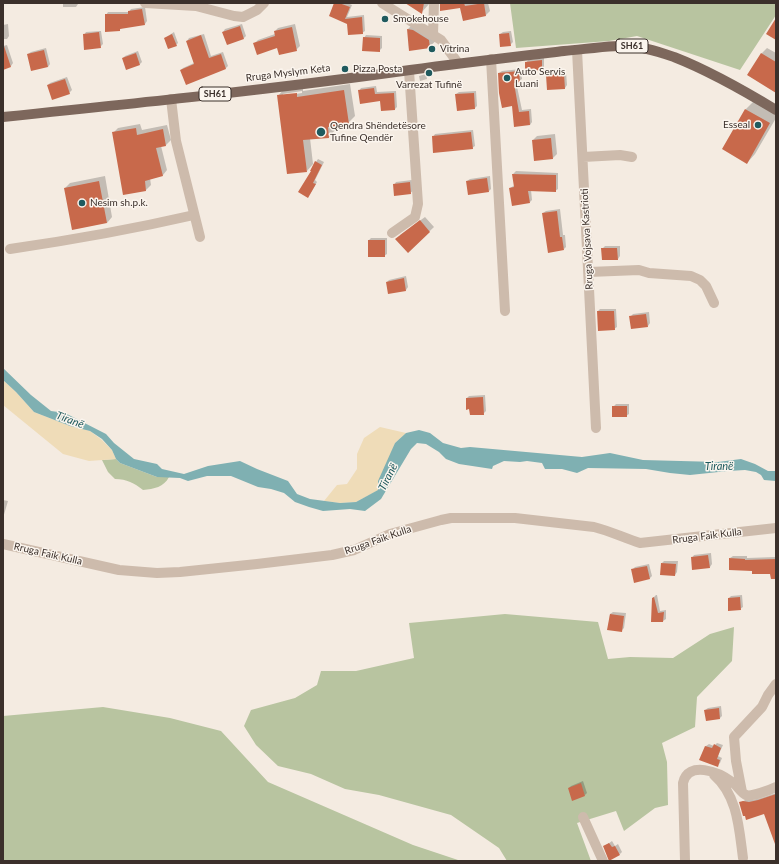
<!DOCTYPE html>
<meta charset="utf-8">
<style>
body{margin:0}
#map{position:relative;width:779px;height:864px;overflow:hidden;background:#f4ebe1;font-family:Lato,sans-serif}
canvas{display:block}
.frame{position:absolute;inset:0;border:4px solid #3b302b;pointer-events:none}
</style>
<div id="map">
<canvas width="779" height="864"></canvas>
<div class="frame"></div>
</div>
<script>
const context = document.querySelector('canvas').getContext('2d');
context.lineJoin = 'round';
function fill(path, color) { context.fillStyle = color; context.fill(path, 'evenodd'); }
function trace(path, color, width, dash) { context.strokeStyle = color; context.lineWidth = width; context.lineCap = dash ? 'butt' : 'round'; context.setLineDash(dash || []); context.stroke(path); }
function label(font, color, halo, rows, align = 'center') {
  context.font = font + ' Lato,sans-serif'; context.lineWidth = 3; context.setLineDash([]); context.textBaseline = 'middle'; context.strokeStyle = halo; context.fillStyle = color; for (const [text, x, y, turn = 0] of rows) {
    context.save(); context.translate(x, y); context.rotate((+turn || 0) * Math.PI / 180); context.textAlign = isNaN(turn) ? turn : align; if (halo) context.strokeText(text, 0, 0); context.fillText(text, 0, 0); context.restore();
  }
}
fill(new Path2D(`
 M510 3H776V15L740 70 637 36 609 41 516 48Z
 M116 459 120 463 157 477H169C164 487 154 489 143 490 134 483 127 479 115 479L108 472 102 460Z
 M505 614 598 622 608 659 630 657 673 658 710 634 734 627 732 661 697 697 695 727 662 743 667 762 668 805 655 808 624 831 616 811 577 823 591 861H507L499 848 451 815 379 795 345 789 311 774 278 766 256 745 244 726 251 710 295 698 317 685 321 671H356L414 658 409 623Z
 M103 707 170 718 221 731 268 782 413 845 461 861H3V716Z`), '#b8c4a0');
fill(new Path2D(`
 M3 380 16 392 34 412 70 426 90 431 102 440 112 450 116 459 89 461 63 454 3 405Z
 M380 427 406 433 395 443 379 490 356 502 340 503 324 501 337 485 347 484 357 469V454L364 438Z`), '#efdcb8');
fill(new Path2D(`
 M3 368 31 395 51 411 65 413 106 434 114 443 134 459 157 464 162 469 184 474 208 466 240 461 257 469 288 481 297 494 310 499 340 503 356 502 378 490V481L395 443 406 433 419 430 430 433 443 443 461 448 470 447 582 457 610 453 643 460 718 462 741 459 755 464 768 471H776V481L764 480 761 475 756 472 745 470 728 471 690 475 670 473 646 469 588 468 577 473 562 469H545L542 463 527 461 520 462 504 461 493 466 492 469 459 464 446 459 439 452 426 444 417 443 411 449 381 499 365 511 350 509 323 511 309 507 295 502 284 493 271 489 258 487 231 476H207L188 481 180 478 157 477 120 463 116 459 112 450 102 439 90 431 70 426 34 412 16 392 3 380Z`), '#7fb0b2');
fill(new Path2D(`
 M63 3H78V4L76 7H63Z
 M335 3H347L352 5 347 17 364 15 365 31 362 33 348 23 330 16Z
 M407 3H430L421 13Z
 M465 3H488L490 11 486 15 463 20 461 7Z
 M145 7 147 21 145 24 122 28 119 30 106 15 108 12H129L131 9Z
 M416 21 438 39 429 47 409 50 408 29Z
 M8 24 9 36 7 39H3V25Z
 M242 24 246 36 244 38 223 32 225 29Z
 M295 24 300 46 296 50 254 44 258 40 275 34V31L278 28Z
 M101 31 103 44 100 47 84 35 86 32Z
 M511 31 513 42 510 45 500 34 503 32Z
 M174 32 178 43 176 45 165 38Z
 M204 34 211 56 223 52 228 66 226 68 181 70 183 68 194 63 187 41 189 38Z
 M366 35 382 36V48L379 51 364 38Z
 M7 45 13 63 11 66 3 69V46Z
 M46 48 50 64 48 67 28 54 31 52Z
 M767 48 776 53V92L748 75 762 53Z
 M138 51 142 62 140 64 123 58 125 56Z
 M544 58V67L542 69 526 70V63L528 60Z
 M521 69 522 79 519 81 516 82 522 110 531 109 532 122 530 125 513 105 499 73 502 71Z
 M566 72 567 85 565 88 548 89 547 75 550 73Z
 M426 74 427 79 420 81 419 76Z
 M67 77 72 90 69 93 48 85 50 83Z
 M350 84 355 116 348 123 335 125V130L329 137 310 138 313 164 307 171 278 96 284 89 303 87V91ZM302 91V93L283 96V94Z
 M376 86 377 92 396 91 397 107 394 110 381 99 359 91 361 88Z
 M476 91 477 106 475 108 456 94 459 92Z
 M754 101 776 114V118L755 154 747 163 746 109Z
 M140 124 142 130 167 125 171 140 166 145 161 146 167 170 163 175 150 178 151 185 146 190 124 194 113 133 118 128Z
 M473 130 475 146 472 148 433 137 435 134Z
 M555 134 557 154 553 158 533 140 537 136Z
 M318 159 324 162 315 180 317 182 310 194 313 170 316 162Z
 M516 171 558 173V189L555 191 531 190 532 200 530 202 510 188 515 185 513 174Z
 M105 176 112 217 107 223 65 188 70 183Z
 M490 176 491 189 489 191 467 181 470 179Z
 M412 180 413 191 410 193 394 185 396 182Z
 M560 209 563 235H565L566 247 564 249 543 213 546 211Z
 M425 217 434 227 408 252 400 235Z
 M371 238H387V254L384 256 369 240Z
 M605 246H620V256L618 259 602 249Z
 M406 276 408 287 406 290 389 293 387 282 389 280Z
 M600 309H616L617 327 614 329 598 311Z
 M649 312 650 323 648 326 630 317 633 314Z
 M485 395 486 411 483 414 467 398 469 396Z
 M616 404H629V414L626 416 613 407Z
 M3 500 8 501 3 518Z
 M711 553 712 564 710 567 692 558 694 555Z
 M733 556H747V558L776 557V573L753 570 730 558Z
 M664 561H678L677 572 675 575 662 563Z
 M649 564 652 576 650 578 632 570 635 567Z
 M656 595H657L660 611 666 610V619L663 621H652L653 598Z
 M742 595 743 607 740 609 729 598 731 596Z
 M613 612 626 613 624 628 621 631 608 629 610 614Z
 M721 706 722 716 720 718 705 710 708 708Z
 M717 743 723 745 718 756 722 758 720 763 717 766 701 760 706 746 709 744 714 746Z
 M583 781 587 793 585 795 569 788 571 786Z
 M776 793V829L765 813 740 803 747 799 752 800 761 798Z
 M612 841 615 846 618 844 622 852 620 854 605 846Z`), '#0003');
fill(new Path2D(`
 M334 3H339L350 7 345 19 362 17 363 34 348 35 347 24 329 16Z
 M405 3H424L422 14Z
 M440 3H464L465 6 484 3 486 16 463 21 460 8 440 11Z
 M142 9 145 25 120 29V31L105 32V14H128V11Z
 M776 18V40L766 34Z
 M240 26 244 39 227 45 222 32Z
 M292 27 297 51 279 55 277 48 257 55 253 43 275 36 274 31Z
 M407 29 413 30 429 40 430 48 409 51Z
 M99 32 101 48 84 50 83 34Z
 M509 33 511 46 500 47 499 34Z
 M172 34 177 46 168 49 164 38Z
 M201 35 209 58 221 54 226 69 186 85 180 70 194 64 186 41Z
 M363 37 380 38V52L362 51Z
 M3 46H4L11 67 3 70Z
 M44 50 48 67 31 71 27 54Z
 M136 53 140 65 126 70 122 58Z
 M761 53 776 62V93L747 75Z
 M542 60V70L525 71V62Z
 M519 71 520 82 514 83 519 112 529 111 530 125 514 127 512 106 502 108 499 93 498 73Z
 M564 74 565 89 547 90 546 75Z
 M65 79 70 94 52 100 47 85Z
 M374 88 375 94 394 93 395 110 381 111 380 101 360 104 358 90Z
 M344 90 349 124 328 127 329 138 303 140 307 172 287 174 277 95 297 93V97Z
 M474 93 475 109 457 111 455 94Z
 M745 109 770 123 747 164 722 149Z
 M136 128 137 135 163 129 166 146 156 148 163 176 145 181 146 191 123 195 112 132Z
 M471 132 473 149 433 153 432 136Z
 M551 138 553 159 534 161 532 140Z
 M315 161 322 165 313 183 316 184 308 198 298 192 311 171H310Z
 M512 174 556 175V192L528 191 530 203 512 206 509 188 514 187Z
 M487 178 489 192 468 195 466 181Z
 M99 181 107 223 72 230 64 188Z
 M410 182 411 194 394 196 393 184Z
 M557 211 560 237H562L564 250 548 253 542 213Z
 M420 220 430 232 408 253 395 239Z
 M368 240H385V257H368Z
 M601 248H617L618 260H602Z
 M404 278 406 291 388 294 386 282Z
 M597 311H614L615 330 598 331Z
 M646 314 648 327 631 329 629 316Z
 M483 397 484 415H470L469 409 466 410V398Z
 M612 406H627V417H612Z
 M708 555 710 568 692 570 691 557Z
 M729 558 745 559V560L776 559V579H771L770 574H752V571L729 570Z
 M661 563 676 564 675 576 660 575Z
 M647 566 650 579 634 583 631 569Z
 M654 597 658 613 664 612 663 622H651L652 598Z
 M740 597 741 610 728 611V598Z
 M610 614 624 616 622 632 607 630Z
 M719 708 720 719 706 721 704 710Z
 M714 744 721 748 717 759 720 760 718 767 699 760 705 746 712 748Z
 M581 783 585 796 572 801 568 788Z
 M776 794V844H775L764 814 746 820 745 816H743L739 802 743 801 749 802 758 800Z
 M609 843 612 847 615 846 620 855 609 861 603 846Z`), '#c8694b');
trace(new Path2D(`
 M145 3 196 6 234 16 243 17 257 10 264 3
 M382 3 441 40 458 63
 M433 34 434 3
 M577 50 596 428
 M491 59 505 311
 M171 99 176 141 200 237
 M583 157 620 155 632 157
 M392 233 415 217 418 204 409 71
 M10 249C72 240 133 229 194 215
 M589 272 639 270 649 273 691 276 700 280 706 286 714 303
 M3 544 119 570 157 573 180 572 257 564 332 555 354 550 390 534 441 520 451 518H515L594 527C610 531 624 538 640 543L776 528
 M714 775C738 796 739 829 743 858
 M742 792 736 761 734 737 762 707 768 695 776 684
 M583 817 603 861
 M685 861 683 783C688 760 719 772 732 782 737 785 741 793 746 795 751 797 770 790 776 787`), '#cdbbac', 10);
trace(new Path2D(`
 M3 117C139 103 275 89 410 70 461 63 513 57 564 51 590 49 618 43 643 48 654 50 664 54 674 57 710 71 743 90 776 110`), '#7d675c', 10);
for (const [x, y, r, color] of [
 [385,19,4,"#1f5a5e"],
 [432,49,4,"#1f5a5e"],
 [345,69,4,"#1f5a5e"],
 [429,73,4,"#1f5a5e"],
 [507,78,4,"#1f5a5e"],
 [758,125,4,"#1f5a5e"],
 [321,132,5,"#1f5a5e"],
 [82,203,4,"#1f5a5e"]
]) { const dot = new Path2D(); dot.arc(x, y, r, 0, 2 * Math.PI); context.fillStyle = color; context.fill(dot); trace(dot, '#fbf5ee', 1.5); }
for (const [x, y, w] of [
 [632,46,32],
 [215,94,32]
]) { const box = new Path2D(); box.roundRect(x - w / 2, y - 7, w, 14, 3); context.fillStyle = '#fbf5ee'; context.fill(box); trace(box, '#3b302b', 1); }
label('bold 9px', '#3b302b', null, [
 ["SH61",632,46],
 ["SH61",215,94]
]);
label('10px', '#3b302b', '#fbf5ee', [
 ["Smokehouse",393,19],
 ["Vitrina",440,49],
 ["Pizza Posta",353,69],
 ["Auto Servis",515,72],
 ["Luani",515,84],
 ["Varrezat Tufinë",429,85,"center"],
 ["Esseal",750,125,"right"],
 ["Qendra Shëndetësore",330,126],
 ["Tufine Qendër",330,138],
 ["Nesim sh.p.k.",90,203]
], 'left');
label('10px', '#3b302b', '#fbf5ee', [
 ["Rruga Myslym Keta",288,73,-7],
 ["Rruga Vojsava Kastrioti",587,239,-93],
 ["Rruga Faik Kulla",707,536,-7],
 ["Rruga Faik Kulla",378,540,-19],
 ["Rruga Faik Kulla",48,554,13]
]);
label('italic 11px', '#1f5a5e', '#fbf5ee', [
 ["Tiranë",70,420,21],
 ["Tiranë",719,466],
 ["Tiranë",388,477,-63]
]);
</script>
